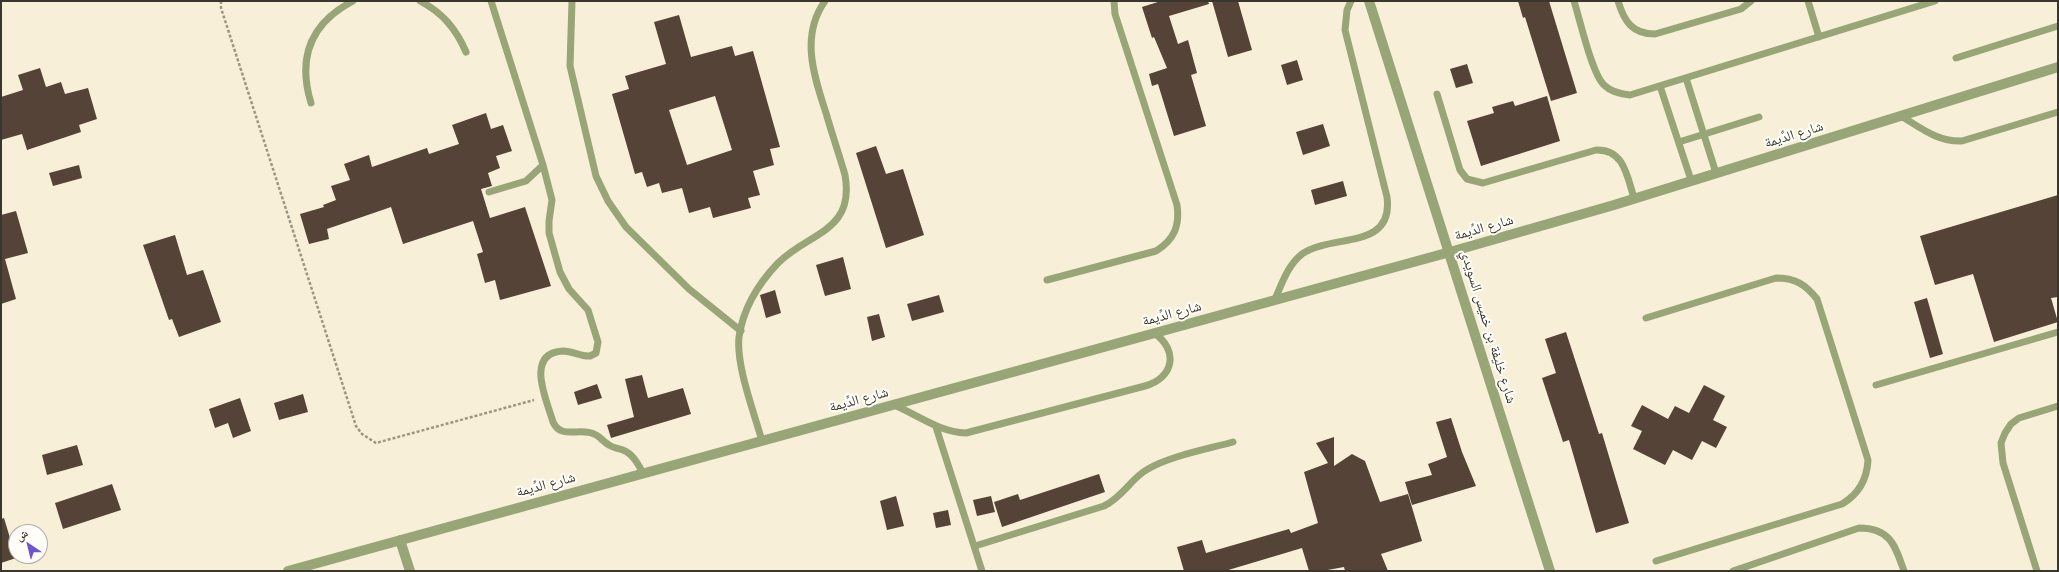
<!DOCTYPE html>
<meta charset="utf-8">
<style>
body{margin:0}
#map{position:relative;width:2059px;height:572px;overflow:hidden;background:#f8efd8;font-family:Helvetica,"Noto Naskh Arabic",sans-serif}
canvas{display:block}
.frame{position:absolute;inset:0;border:2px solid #3a362d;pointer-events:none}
.north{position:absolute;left:8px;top:524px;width:40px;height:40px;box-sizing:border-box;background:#fefdf8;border:1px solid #b0ada7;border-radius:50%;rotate:325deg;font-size:11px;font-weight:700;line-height:16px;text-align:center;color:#3a362d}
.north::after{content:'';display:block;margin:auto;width:14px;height:18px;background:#6e54cd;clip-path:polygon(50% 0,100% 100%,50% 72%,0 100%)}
</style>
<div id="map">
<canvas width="2059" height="572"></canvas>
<div class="frame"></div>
<div class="north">ش</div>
</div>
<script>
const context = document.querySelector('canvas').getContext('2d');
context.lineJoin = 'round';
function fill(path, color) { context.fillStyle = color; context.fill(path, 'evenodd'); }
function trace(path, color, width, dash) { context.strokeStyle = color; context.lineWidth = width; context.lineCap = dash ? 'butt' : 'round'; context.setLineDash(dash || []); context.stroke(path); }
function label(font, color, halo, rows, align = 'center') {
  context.font = font + ' Helvetica,"Noto Naskh Arabic",sans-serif'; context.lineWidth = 4; context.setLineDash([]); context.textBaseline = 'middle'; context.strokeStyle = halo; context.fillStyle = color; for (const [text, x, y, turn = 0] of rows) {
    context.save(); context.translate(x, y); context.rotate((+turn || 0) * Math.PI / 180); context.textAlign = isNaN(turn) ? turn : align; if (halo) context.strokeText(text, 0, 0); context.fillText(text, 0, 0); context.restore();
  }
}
fill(new Path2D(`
 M1161 1H1208L1209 4 1169 16 1178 44 1188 40 1197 73 1191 75 1206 126 1174 136 1158 84 1152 86 1149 74 1167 68 1154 37 1152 38 1142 7Z
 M1212 1H1238L1252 50 1228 57Z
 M1518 1H1549L1577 93 1551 101 1525 17 1523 18Z
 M679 15 691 57 732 46 735 56 753 51 780 147 770 149 774 165 753 171 760 195 748 198 751 208 713 218 710 207 689 213 682 188 662 193 659 183 647 187 642 172 635 174 612 94 629 89 625 76 666 64 654 22ZM715 96 732 150 687 165 669 110Z
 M1297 60 1303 80 1287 85 1281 65Z
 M1467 64 1473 83 1456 88 1450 69Z
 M40 68 46 87 61 82 65 94 88 88 97 119 79 125 81 132 27 150 22 134 1 140V97L23 90 18 75Z
 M1547 96 1560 141 1481 166 1467 121 1494 113 1492 107 1513 101 1515 106Z
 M486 113 491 129 503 125 512 151 496 156 500 168 488 173 492 186 481 189 490 218 525 207 551 286 500 300 495 280 485 283 477 254 483 252 473 221 403 244 391 207 327 229 329 239 309 244 300 214 324 207 323 205 336 200 331 186 350 180 344 164 369 155 372 167 427 148 429 154 459 144 452 125Z
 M1323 124 1330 146 1303 155 1296 132Z
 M876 146 886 174 903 169 924 235 886 248 856 153Z
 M79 165 82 178 53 186 49 173Z
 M1343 181 1347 196 1315 205 1311 190Z
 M2058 195V297L2051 298 2058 322 1994 342 1973 274 1935 285 1920 236Z
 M16 211 28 253 5 259 16 299 1 304V215Z
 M175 235 187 275 203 270 221 322 179 337 172 319 169 320 143 245Z
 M843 257 851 289 825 296 816 265Z
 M775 290 781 313 766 318 760 295Z
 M939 295 944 312 912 321 907 304Z
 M1927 298 1943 354 1930 358 1914 302Z
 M879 314 885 337 872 341 867 317Z
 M1566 332 1599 434 1602 433 1629 523 1596 533 1569 440 1563 442 1542 378 1556 373 1545 339Z
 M642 375 648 398 683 388 691 414 611 438 607 425 634 417 625 379Z
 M597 384 602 398 578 405 574 392Z
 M1704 385 1725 396 1713 420 1727 427 1716 448 1702 441 1692 460 1673 450 1665 465 1633 449 1642 431 1631 426 1642 405 1668 419 1675 406 1689 413Z
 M303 394 308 412 279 420 274 403Z
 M240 398 251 431 233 438 228 423 215 428 209 409Z
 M1451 418 1462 452 1476 486 1412 505 1405 482 1432 475 1428 464 1447 457 1436 422Z
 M1334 437V466L1352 454 1365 461 1380 502 1408 494 1422 541 1381 554 1388 571H1345L1344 567 1322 571H1309L1302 548 1225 571H1184L1177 547 1202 540 1206 553 1289 529 1291 533 1318 523 1304 472 1328 463 1316 443Z
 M77 445 83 465 47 475 42 455Z
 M1099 474 1105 492 1002 527 994 502 1018 494 1020 500Z
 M112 484 121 510 63 529 55 503Z
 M896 496 904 526 887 530 880 501Z
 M991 496 995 512 977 516 973 500Z
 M948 510 951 525 936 528 933 513Z
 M4 518 16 558 1 563V519Z`), '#554337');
trace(new Path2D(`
 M221 1V8L356 426 362 434 376 443 534 400`), '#9c9685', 2.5, [3, 2]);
trace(new Path2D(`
 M420 1C443 13 456 29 466 52
 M491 1 543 165 552 200 549 221V233L560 272 569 289 588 310 598 342 596 353 590 356C581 357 573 351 563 351 524 353 547 401 553 422 561 440 580 427 594 434 600 436 603 442 609 445 613 448 618 448 623 450 633 454 638 464 643 473
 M572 1 570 66 596 176 608 201 626 227 689 289 741 331
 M1574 1C1580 20 1592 74 1604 85 1611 92 1620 94 1630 95L1935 1
 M1618 1C1624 21 1632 34 1655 34L1741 9 1751 1
 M1808 1 1819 37
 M1956 58 2058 26
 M1686 78 1716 173
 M1660 86 1691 180
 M1437 94 1460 170 1467 179 1483 183 1596 150C1624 149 1627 176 1634 198
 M311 103C297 57 311 23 353 1
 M1901 116C1921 128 1938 142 1962 141L2058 112
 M1679 142 1759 117
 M489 192 526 181 543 165
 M1047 280 1156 251C1174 240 1180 226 1177 205L1115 14 1114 1
 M1274 301C1282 284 1287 266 1302 254 1332 233 1394 251 1387 197L1345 30 1347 10 1351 1
 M1646 318 1776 278C1795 278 1805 284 1817 299L1868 460C1867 480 1859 494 1842 504L1656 561
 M1876 385 2058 332
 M894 405C918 415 939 432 966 433L1145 386C1174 378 1179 350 1154 333
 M936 427 982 571
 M762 441C754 412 736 366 739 337 743 309 758 284 778 263 809 232 855 232 845 175 839 154 832 134 826 113 814 76 800 36 825 1
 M975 546 1104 506C1124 496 1131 478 1148 469 1170 456 1208 449 1233 442
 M1733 571 1859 528C1890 528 1895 545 1904 571
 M2037 571 2003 463 2001 443 2005 433 2011 424 2019 418 2058 406`), '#98a577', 7);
trace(new Path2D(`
 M1369 1 1550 571
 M400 540 410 571
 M288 571 1450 252 1614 205 2058 67`), '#98a577', 10);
label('14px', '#3a362d', '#fefdf8', [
 ["شارع الدِّيمة",1794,135,-17],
 ["شارع الدِّيمة",1484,228,-16],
 ["شارع الدِّيمة",1172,314,-15],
 ["شارع خليفة بن خميس السويدي",1488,327,73],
 ["شارع الدِّيمة",859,400,-15],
 ["شارع الدِّيمة",546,485,-15]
]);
</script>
